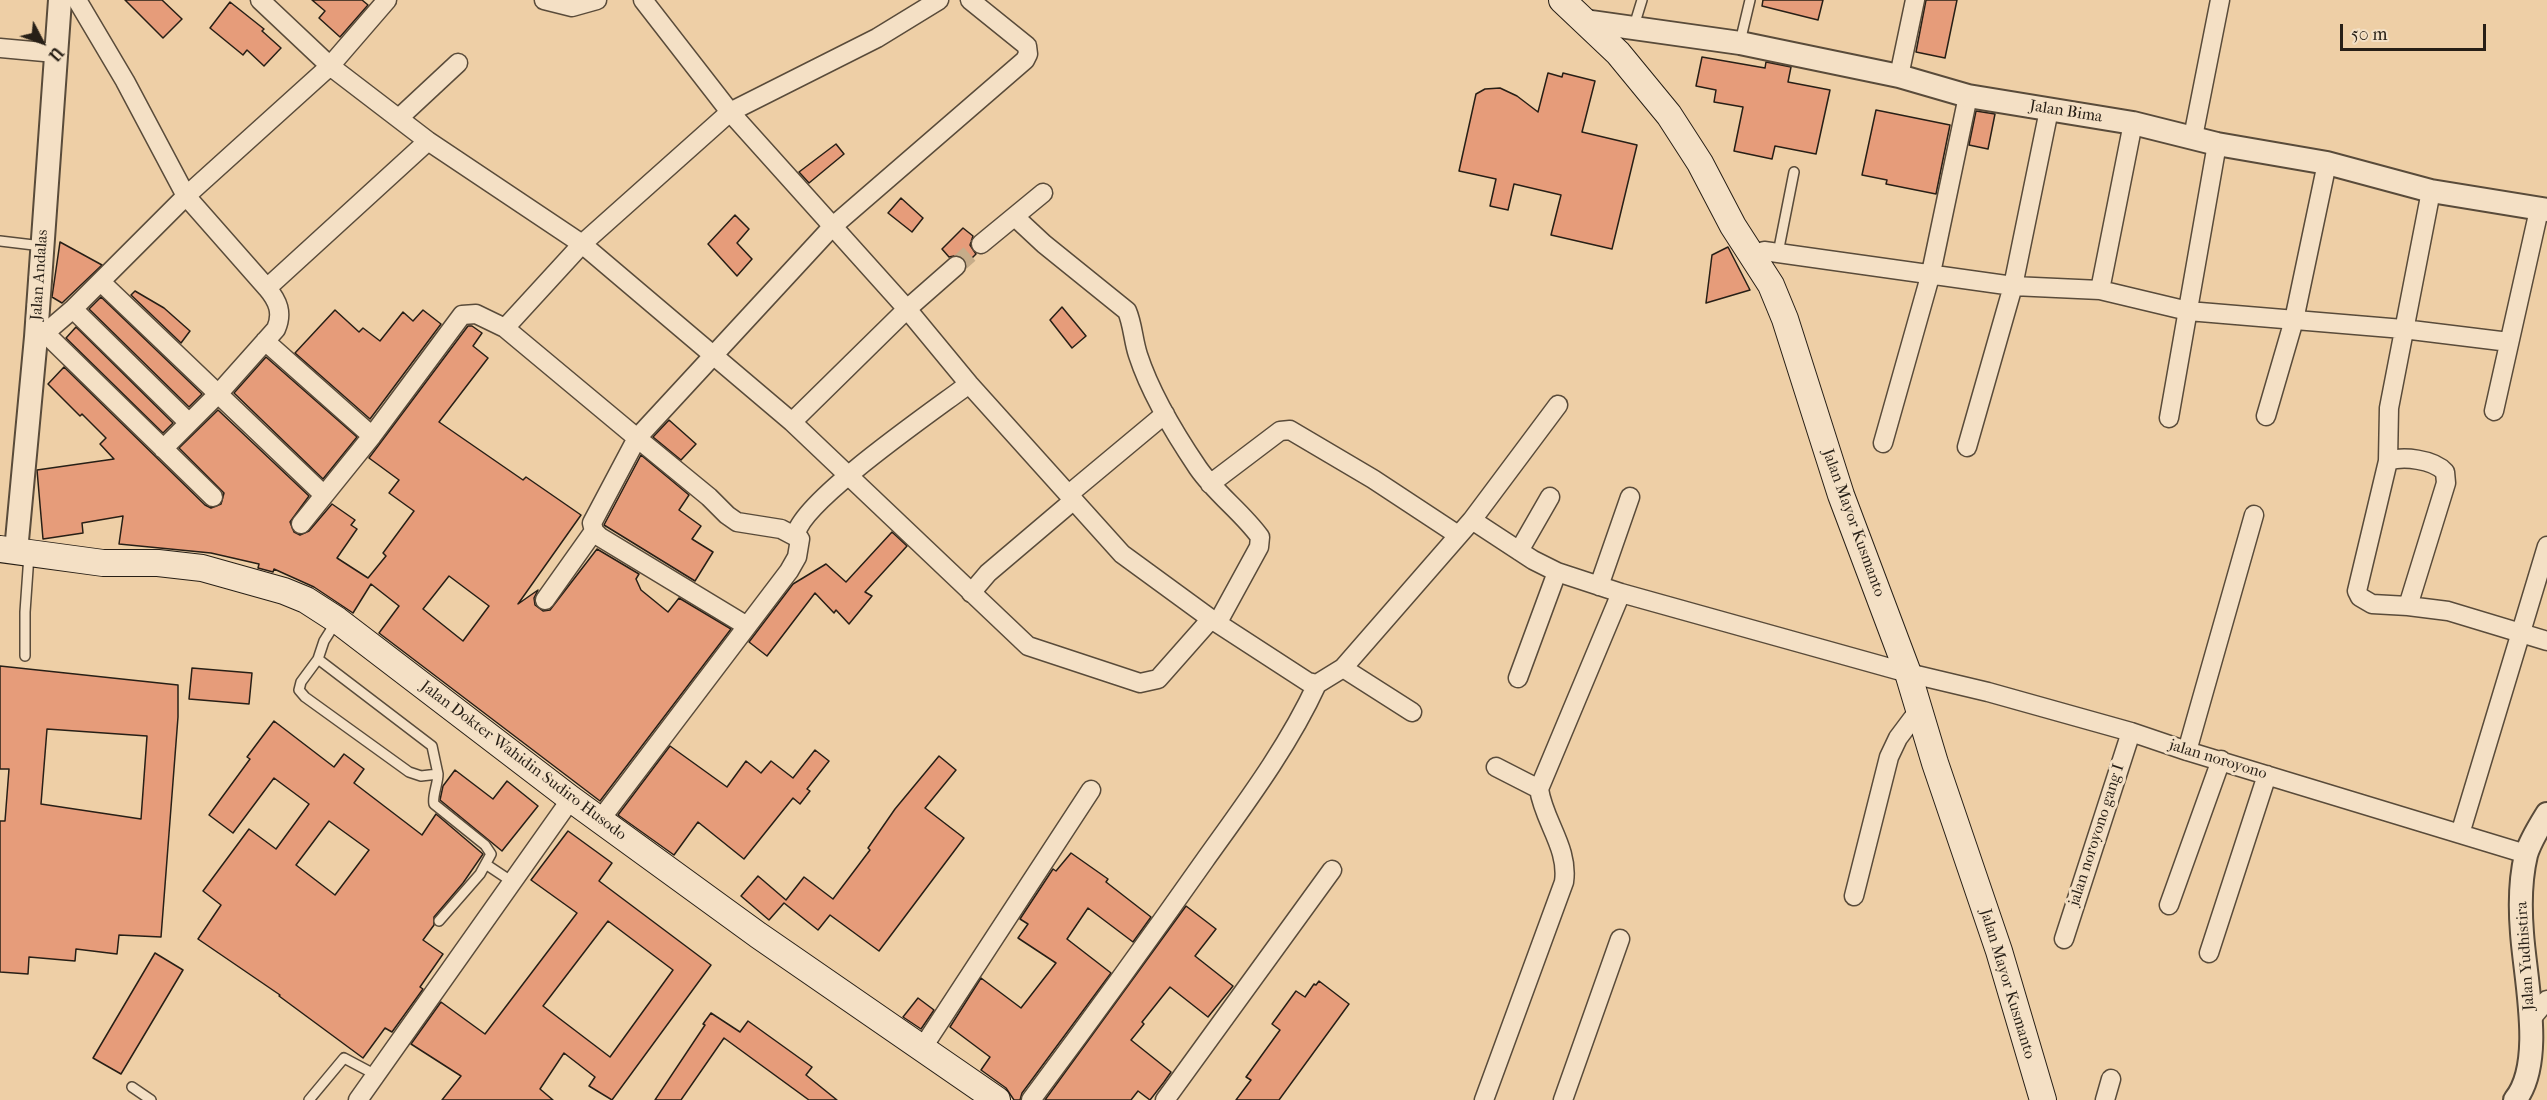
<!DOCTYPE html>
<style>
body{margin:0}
#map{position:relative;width:2547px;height:1100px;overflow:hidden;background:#eecfa6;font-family:"IM FELL French Canon",serif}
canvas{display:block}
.north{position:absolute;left:12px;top:12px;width:60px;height:60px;-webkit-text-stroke:4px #f4e0c5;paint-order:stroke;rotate:131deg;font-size:16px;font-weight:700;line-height:24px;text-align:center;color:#271f16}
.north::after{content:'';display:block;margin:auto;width:21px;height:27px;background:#271f16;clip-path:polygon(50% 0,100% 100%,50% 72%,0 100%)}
.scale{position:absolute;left:2340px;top:24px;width:146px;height:27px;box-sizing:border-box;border:3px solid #271f16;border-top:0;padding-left:8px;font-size:18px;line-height:21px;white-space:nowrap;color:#271f16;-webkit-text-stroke:4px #f4e0c5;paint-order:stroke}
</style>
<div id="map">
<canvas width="2547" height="1100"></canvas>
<div class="north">U</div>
<div class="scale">50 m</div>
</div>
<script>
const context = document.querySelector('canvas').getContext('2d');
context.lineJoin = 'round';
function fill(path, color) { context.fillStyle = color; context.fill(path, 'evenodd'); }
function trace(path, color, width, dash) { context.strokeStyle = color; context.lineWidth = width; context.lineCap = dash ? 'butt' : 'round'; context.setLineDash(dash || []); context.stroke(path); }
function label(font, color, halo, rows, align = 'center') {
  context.font = font + ' "IM FELL French Canon",serif'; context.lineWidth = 6; context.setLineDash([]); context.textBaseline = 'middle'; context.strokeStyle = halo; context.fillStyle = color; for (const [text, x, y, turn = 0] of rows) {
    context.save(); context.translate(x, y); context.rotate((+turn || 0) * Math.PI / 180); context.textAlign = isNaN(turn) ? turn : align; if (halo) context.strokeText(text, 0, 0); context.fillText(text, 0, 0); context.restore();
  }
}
const building = new Path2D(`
 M125 0H162L182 19 163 38Z
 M312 0H362L368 5 340 37 319 18 325 11Z
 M1763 0H1823L1818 20 1762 6Z
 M1926 0H1957L1945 58 1916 52Z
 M230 2 264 29 262 31 281 48 264 66 247 50 243 55 210 28Z
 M1702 57 1765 68 1766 62 1791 67 1788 82 1830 90 1816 154 1775 146 1772 159 1734 151 1743 107 1714 102 1716 90 1696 86Z
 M1548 73 1562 77 1563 73 1595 81 1582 132 1637 145 1612 249 1551 235 1561 195 1514 184 1508 210 1490 206 1496 179 1459 171 1476 94 1485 89 1500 88 1517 96 1538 112Z
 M1876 110 1950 125 1936 194 1886 184 1887 180 1862 175Z
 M1976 111 1995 114 1988 149 1969 145Z
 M836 144 844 154 809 183 799 172Z
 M901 198 923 218 912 232 888 213Z
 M735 215 749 229 737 243 752 259 737 276 708 244Z
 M963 228 973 236 970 245 976 254 967 263 959 255 949 257 942 249Z
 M60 242 102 265 62 303 52 297Z
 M1728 247 1750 290 1706 303 1712 255Z
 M135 291 164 308 190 331 181 343 131 295Z
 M101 297 202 394 189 407 89 309Z
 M1062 307 1086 336 1072 348 1050 320Z
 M335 310 359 332 363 328 380 341 403 312 413 321 423 310 441 324 370 419 295 353Z
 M468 326H472L482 333 473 346 488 358 439 422 523 480 526 477 581 515 518 604 538 590 534 598 535 605 543 611 550 610 597 549 639 574 636 579 641 590 668 612 679 598 731 629 600 801 379 633 399 606 371 584 353 613 314 587 274 569 273 572 258 568 259 564 211 553 119 544 123 516 82 523 83 533 43 539 37 470 114 459 100 444 106 438 82 414 80 416 48 384 64 367 205 505 211 508 221 504 224 493 179 448 218 410 309 496 290 522 294 532 300 535 309 531 332 504 355 520 351 525 357 529 337 558 368 578 386 556 383 553 414 511 389 493 399 480 369 458ZM449 576 489 606 463 641 423 609Z
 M76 327 173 423 163 433 66 338Z
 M266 357 357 437 323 479 234 393Z
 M669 420 696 444 681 460 653 437Z
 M641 455 689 495 679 510 701 526 692 539 713 552 695 581 604 525Z
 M892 532 907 546 865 592 872 596 849 624 836 610 834 613 815 593 767 656 749 642 793 584 826 564 846 582Z
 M0 666 178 685V717L161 937 119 935 117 954 76 949 75 961 29 957 28 974 0 972V821H5L9 769H0ZM47 729 147 736 141 819 41 804Z
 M192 668 252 673 249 704 189 699Z
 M274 721 334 767 344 754 364 769 354 783 422 835 436 814 483 854 463 883 434 917V925L423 940 443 954 420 987 423 989 392 1032 385 1028 363 1058 279 996 280 995 198 939 221 905 203 891 249 829 276 849 309 804 274 778 233 833 209 815 250 759 247 757ZM329 821 369 850 335 895 296 865Z
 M670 746 727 787 746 761 761 773 771 761 793 778 815 750 829 761 807 789 810 791 800 804 793 798 744 859 698 822 674 855 618 815Z
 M939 756 956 770 925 808 964 838 879 951 830 915 818 930 784 903 769 920 741 896 758 876 786 900 804 877 833 899 870 850 868 848 895 809Z
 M455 770 493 799 507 781 538 806 502 851 440 800 443 786Z
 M568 831 612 863 599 881 711 965 612 1100 589 1086 595 1077 564 1053 540 1089 553 1100H442L461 1076 411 1044 441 1002 485 1034 577 913 531 880ZM608 921 673 970 610 1057 543 1006Z
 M1071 853 1108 879 1106 882 1151 917 1133 942 1088 908 1067 939 1111 973 1022 1093 1020 1100H1014L1006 1088 981 1070 990 1057 950 1027 981 978 1021 1008 1056 963 1018 938 1028 924 1020 919 1053 869 1056 871Z
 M1186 906 1216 929 1195 956 1233 986 1208 1017 1170 987 1142 1022 1144 1024 1131 1040 1171 1072 1164 1082 1150 1100 1138 1091 1131 1100H1045Z
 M155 953 183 970 121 1074 93 1058Z
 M1319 981 1349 1004 1279 1100H1236L1251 1080 1246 1077 1280 1030 1272 1024 1296 991 1305 997 1314 984 1316 985Z
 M918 998 934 1010 921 1029 903 1017Z
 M711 1013 740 1032 748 1021 812 1067 806 1075 837 1100H809L724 1038 681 1100H655L705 1025 703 1024Z`);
fill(building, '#e69c7a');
trace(building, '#271f16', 1.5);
trace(new Path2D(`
 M956 266 981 244`), '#c6ac89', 18, [18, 9]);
const service = new Path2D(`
 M1634 26 1642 0
 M1740 42 1750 0
 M0 241 42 246
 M1778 253 1794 172
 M25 656V612L29 555
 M318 659 432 746 438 774 421 776 409 772 305 697 299 690 301 682 318 659 324 641 336 622
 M438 774C438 784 432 796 434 804L485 845 491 854 480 874 439 921
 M487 865 511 881
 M132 1087 151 1100
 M309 1100 344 1058 376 1075`);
const minor = new Path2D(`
 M77 0 125 81 186 196 267 288 428 141
 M260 0 330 66 387 0
 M544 0 572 7 597 0
 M643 0 730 112 907 309 969 384 1122 554 1211 619 1308 682 1317 684 1343 668 1472 520 1533 560 1557 572 1621 593 1908 673 1988 692 2131 732 2187 751 2526 854
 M939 0 877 38 730 112 582 244 505 328 637 438 832 227 1025 60 1028 54 1027 46 970 0
 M0 48 55 53
 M1899 76 1915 0
 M400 117 458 63
 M2193 137 2220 0
 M1015 217 1044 244 1127 311C1133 325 1133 340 1138 355 1151 395 1175 434 1198 468 1216 494 1242 512 1260 537L1259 547 1218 622
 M981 244 1043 193
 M1751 255 1764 251 2013 286 2100 290 2188 311 2403 329 2509 342
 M102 283 324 495
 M2100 290 2133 123
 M73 309 188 422
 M45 333 213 497
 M36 337 45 333 73 309 186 196 330 66 428 141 582 244 792 422 1028 646 1140 683 1158 679 1211 619
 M265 341 372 436
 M2494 411 2539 210
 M2266 416 2294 320 2327 163
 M2169 418 2217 144
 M792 422 907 309 956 266
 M1883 443 1931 273 1968 96
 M1967 447 2013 286 2049 110
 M163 449 219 393 276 329C283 313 278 301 267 288
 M2388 461C2403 456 2433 459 2445 472L2446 483 2408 606 2448 611 2547 641
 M1210 484 1280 431 1290 430 1373 479 1458 535
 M1069 494 1165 414
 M1472 520 1558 405
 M301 524 372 436 462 315 476 314 505 328
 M1519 551 1550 497
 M1599 586 1630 497
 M971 593 988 573 1074 500
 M545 600 594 531
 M2408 606 2372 604 2360 597 2357 591 2388 461 2389 408 2431 191
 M747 626 600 537 594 531 592 523 637 438 709 497 727 515 737 522 781 529 800 539
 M1343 668 1412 712
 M1518 678 1557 572
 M2187 751 2254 515
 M1496 767 1539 789
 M600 820 789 571 797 557 800 539 796 534C803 500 936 409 969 384
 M2460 834 2547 546
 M1854 896 1889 757 1898 738 1919 710
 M2169 905 2221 760
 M2064 939 2131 732
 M2209 953 2267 775
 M2531 1019 2547 1000
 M923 1047 1091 790
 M358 1100 571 799
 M1031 1100C1090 1021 1148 941 1205 860 1245 804 1288 747 1317 684
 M1165 1100 1332 870
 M1484 1100 1564 882C1569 848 1544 822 1539 789L1621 593
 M1563 1100 1620 939
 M2105 1100 2111 1079`);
const tertiary = new Path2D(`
 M1584 21 1740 43 1899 76 1968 96 2133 123 2217 144 2327 163 2431 191 2547 210
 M16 551 36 337 60 0
 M2515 1100C2545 1063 2525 979 2522 933 2520 908 2520 880 2526 855 2530 841 2539 827 2547 814`);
const secondary = new Path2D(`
 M1562 0 1618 53 1669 115 1700 163 1733 226 1771 285 1785 319 1841 495 1908 673 1935 763 1999 951 2043 1100
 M0 549 103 563H158L202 568 284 591 306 600 337 620 571 799 758 935 997 1100`);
trace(service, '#594b3a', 12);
trace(minor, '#594b3a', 21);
trace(tertiary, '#594b3a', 26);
trace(secondary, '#271f16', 28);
trace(service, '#f4e0c5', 9);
trace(minor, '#f4e0c5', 18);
trace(tertiary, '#f4e0c5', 22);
trace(secondary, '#f4e0c5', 26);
label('16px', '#271f16', '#f4e0c5', [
 ["Jalan Bima",2066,112,9],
 ["Jalan Andalas",40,275,-86],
 ["Jalan Mayor Kusmanto",1853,523,70],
 ["jalan noroyono",2218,760,17],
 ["Jalan Dokter Wahidin Sudiro Husodo",523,761,37],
 ["jalan noroyono gang I",2097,835,-72],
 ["Jalan Yudhistira",2526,956,-94],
 ["Jalan Mayor Kusmanto",2007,984,73]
]);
</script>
